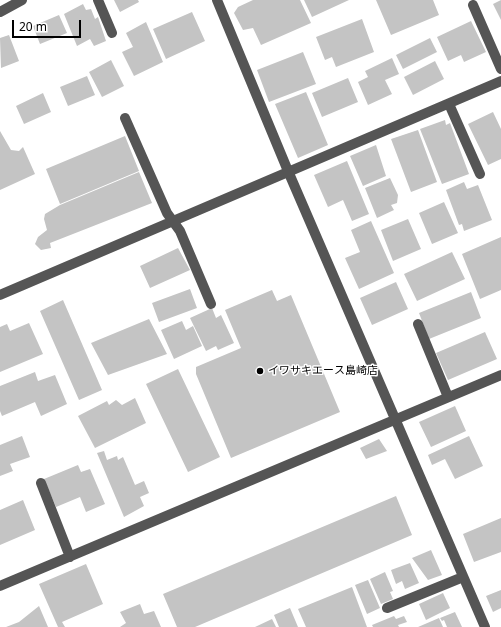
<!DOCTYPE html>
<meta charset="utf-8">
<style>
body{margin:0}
#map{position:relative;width:501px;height:627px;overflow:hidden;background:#fff;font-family:"Noto Sans",sans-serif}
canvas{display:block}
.scale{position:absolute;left:12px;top:20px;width:69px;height:18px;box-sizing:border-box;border:2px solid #000;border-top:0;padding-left:5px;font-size:12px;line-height:14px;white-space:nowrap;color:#000;-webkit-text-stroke:3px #fff;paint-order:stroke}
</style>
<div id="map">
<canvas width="501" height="627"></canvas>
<div class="scale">20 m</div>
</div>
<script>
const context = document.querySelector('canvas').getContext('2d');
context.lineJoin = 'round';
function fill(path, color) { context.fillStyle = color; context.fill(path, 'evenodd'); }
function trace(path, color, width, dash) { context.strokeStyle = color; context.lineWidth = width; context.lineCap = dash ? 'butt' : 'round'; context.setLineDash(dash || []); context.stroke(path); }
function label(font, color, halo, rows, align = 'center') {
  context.font = font + ' "Noto Sans","Noto Sans JP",sans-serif'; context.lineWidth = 3; context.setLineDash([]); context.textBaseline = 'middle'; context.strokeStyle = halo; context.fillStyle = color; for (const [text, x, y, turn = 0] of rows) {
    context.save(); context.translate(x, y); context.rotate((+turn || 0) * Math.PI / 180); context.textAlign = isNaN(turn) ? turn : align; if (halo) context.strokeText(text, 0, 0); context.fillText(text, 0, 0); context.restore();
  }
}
fill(new Path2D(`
 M114 0H138L139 2 120 12Z
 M253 0H300L311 23 261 45 253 28 243 30 234 13 238 7Z
 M304 0H349L312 17Z
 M376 0H433L439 15 391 35Z
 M501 0V20L493 4Z
 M83 4 86 10 91 9 95 19 98 17 106 41 94 46 90 39 77 46 64 14Z
 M192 12 205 41 166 59 153 29Z
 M59 15 67 33 40 44 33 26Z
 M362 19 374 52 336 67 332 57 325 60 316 37Z
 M471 21 486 52 464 62 461 55 448 61 437 37Z
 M146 22 163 62 134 76 122 52 133 47 126 33Z
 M9 35 19 61 1 68 0 38Z
 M430 38 437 52 403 69 396 55Z
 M303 52 316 84 269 102 257 70Z
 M392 58 399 74 385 80 392 94 368 105 358 82 368 77 365 71Z
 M111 60 124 86 102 97 89 72Z
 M435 61 444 79 413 95 404 77Z
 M87 76 95 95 68 106 60 87Z
 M348 78 358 102 322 117 312 93Z
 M306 92 328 145 298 158 275 104Z
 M43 93 51 112 24 124 16 106Z
 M493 112 501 129V159L488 165 468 124Z
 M445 120 446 125 450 123 469 174 442 184 420 129Z
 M418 130 437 182 411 192 391 139Z
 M0 131 11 150 19 151 23 147 35 174 0 190Z
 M125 136 139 171 60 204 46 169Z
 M376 145 386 176 363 186 350 156Z
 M347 161 369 214 352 221 343 200 328 207 314 175Z
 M139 172 152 203 50 243 51 248 41 250 35 244 38 237 47 230 44 219 45 214 60 205Z
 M390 178 398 195 397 203 391 205 394 210 377 218 365 188Z
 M464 182 467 189 478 185 492 220 464 231 462 224 459 225 446 190Z
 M444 202 458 233 432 244 419 213Z
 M408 219 421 249 393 261 381 230Z
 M371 221 394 273 359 289 345 258 360 252 351 230Z
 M501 237V290L480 299 462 254Z
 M178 248 190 270 150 288 140 266Z
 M452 252 465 279 417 301 404 274Z
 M396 282 408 309 372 325 360 298Z
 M190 289 197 308 159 322 152 303Z
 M272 290 277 301 291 295 340 412 231 458 196 374V367L241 348 225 310Z
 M471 292 481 318 429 339 419 313Z
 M63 300 102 390 79 400 40 311Z
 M212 308 216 318 221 315 234 343 218 350 216 346 206 351 190 318Z
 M149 319 167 354 108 375 91 343Z
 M182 321 186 330 193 326 202 346 174 359 161 330Z
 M29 323 43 354 0 372V327L7 324 10 331Z
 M485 332 497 359 448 380 436 353Z
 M178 369 220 457 188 472 146 384Z
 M35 372 38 381 55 375 67 404 41 416 35 402 2 416 0 411V386Z
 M135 398 146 423 95 448 78 416 107 401 109 405 116 400 122 405Z
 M455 406 466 431 431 447 419 422Z
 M22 436 30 457 10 464 13 471 0 476V445Z
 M469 436 483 466 455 479 445 459 432 465 428 455Z
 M379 439 387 451 366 459 360 448Z
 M104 451 107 460 117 456 118 460 123 457 135 485 144 481 149 493 140 497 144 506 124 517 97 453Z
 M78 465 81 472 90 469 105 504 86 512 80 497 56 507 44 479Z
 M396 496 412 535 195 627H177L163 594Z
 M23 500 35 530 0 545V510Z
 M501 518V552L474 562 463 534Z
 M431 550 442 575 428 580 412 558Z
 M410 563 419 583 405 589 402 581 396 584 391 570Z
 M86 564 103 604 62 622 65 627H58L39 584Z
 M385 572 393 591 390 592 393 599 381 604 370 579Z
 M368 580 380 608 367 614 355 585Z
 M352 587 367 627H306L298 609Z
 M501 590V608L493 612 486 596Z
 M443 593 450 608 426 620 419 604Z
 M140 604 144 614 154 611 161 627H120L126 623 120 612Z
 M39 606 48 627H6L19 622Z
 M290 608 298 627H279L274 615Z
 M455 612 462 627H447L444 620 442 621 440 618Z
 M394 616 396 619 404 616 407 622 398 625 399 627H373L372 625Z
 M439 618 443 627H418Z
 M272 619 276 627H255Z`), '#c4c4c4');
trace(new Path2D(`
 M98 0 112 33
 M217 0 288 171 485 627
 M473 5 501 69
 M0 12 22 0
 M449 104 480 174
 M125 118 167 213 180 231 211 304
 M0 295 501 81
 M418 324 448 397
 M41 483 70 557
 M0 586 501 375
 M387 608 463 577`), '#555', 10);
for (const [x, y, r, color] of [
 [260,371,4,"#000"]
]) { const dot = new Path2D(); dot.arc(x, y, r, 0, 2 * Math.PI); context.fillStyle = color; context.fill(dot); trace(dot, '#fff', 1.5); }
label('11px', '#000', '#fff', [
 ["イワサキエース島崎店",268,371]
], 'left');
</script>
